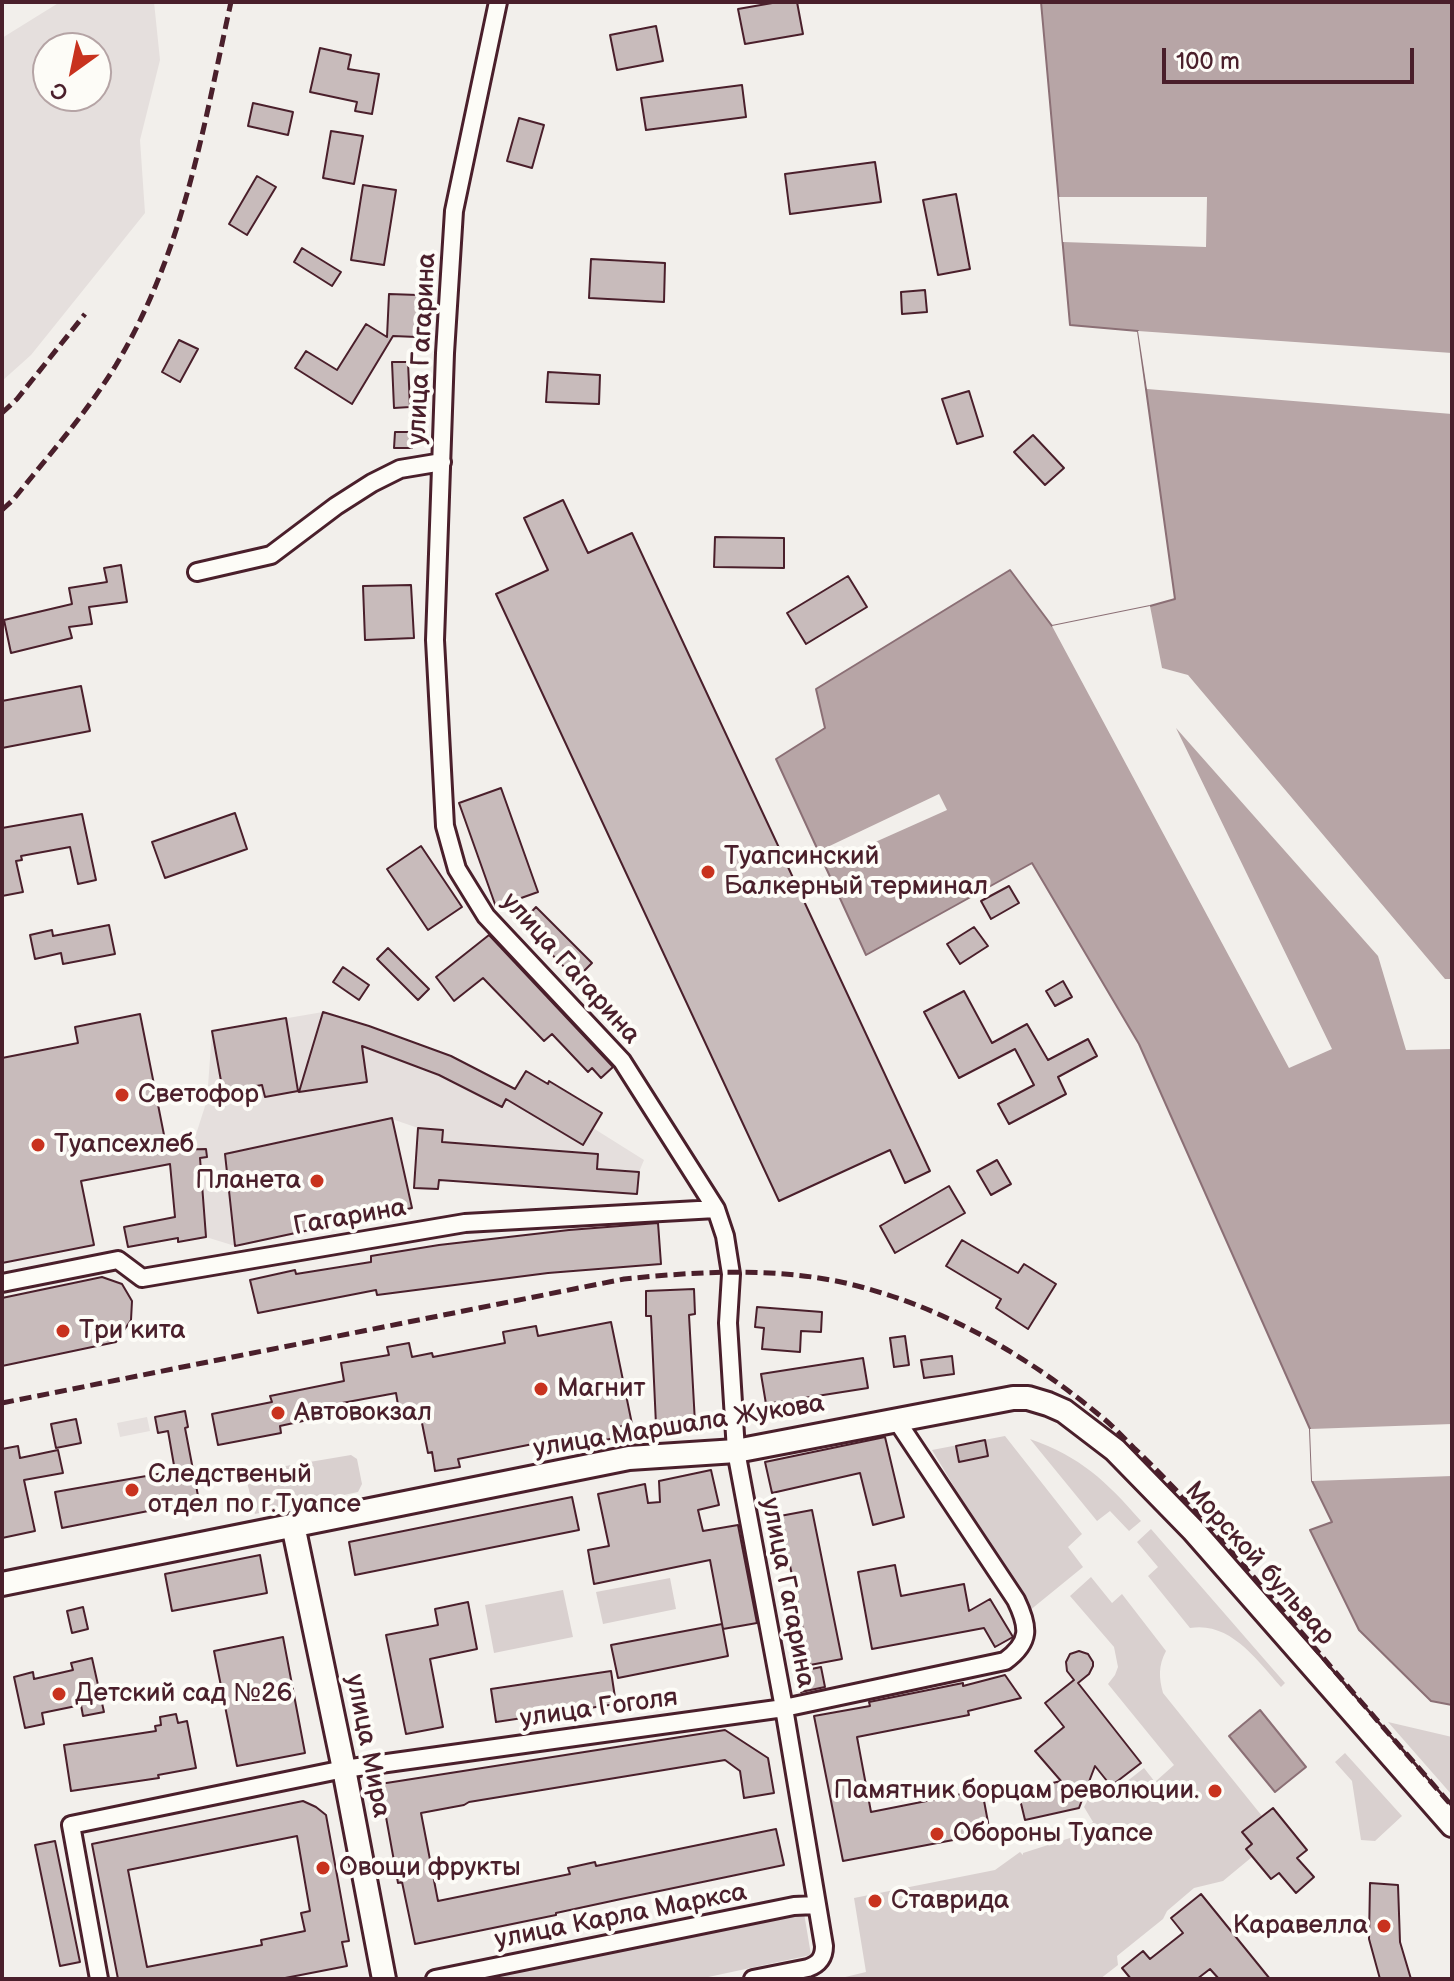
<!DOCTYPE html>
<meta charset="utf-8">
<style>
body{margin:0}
#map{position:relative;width:1454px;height:1981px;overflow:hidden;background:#f2efeb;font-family:"Balsamiq Sans",sans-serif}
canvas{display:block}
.frame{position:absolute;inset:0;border:4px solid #4a1f2b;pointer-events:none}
.north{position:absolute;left:32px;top:32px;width:80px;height:80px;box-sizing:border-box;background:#fdfcf7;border:2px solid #b5a4a5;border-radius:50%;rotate:213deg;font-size:22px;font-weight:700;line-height:32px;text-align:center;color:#4a1f2b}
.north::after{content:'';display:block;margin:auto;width:28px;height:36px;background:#c8321e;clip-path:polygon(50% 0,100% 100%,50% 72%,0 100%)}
.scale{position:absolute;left:1162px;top:48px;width:252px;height:36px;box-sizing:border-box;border:4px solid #4a1f2b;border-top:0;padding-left:10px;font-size:24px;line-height:28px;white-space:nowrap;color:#4a1f2b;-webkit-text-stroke:6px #fdfcf7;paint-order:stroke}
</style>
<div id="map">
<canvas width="1454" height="1981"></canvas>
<div class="frame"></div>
<div class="north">С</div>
<div class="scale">100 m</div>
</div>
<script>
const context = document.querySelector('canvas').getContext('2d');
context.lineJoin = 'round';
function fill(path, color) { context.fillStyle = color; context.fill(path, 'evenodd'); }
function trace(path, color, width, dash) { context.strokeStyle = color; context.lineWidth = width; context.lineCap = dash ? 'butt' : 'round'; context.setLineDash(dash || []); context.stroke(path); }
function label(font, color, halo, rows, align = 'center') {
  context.font = font + ' "Balsamiq Sans",sans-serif'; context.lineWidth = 8; context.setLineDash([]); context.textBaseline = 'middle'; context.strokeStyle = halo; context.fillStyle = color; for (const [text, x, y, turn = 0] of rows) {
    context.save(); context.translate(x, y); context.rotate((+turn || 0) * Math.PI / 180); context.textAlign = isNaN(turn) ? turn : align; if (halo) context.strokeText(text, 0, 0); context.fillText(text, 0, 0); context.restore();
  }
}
fill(new Path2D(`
 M60 2H154L160 60 140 140 145 213 31 355 2 381V38ZM48 48H96V96H48Z
 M323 1012 369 1026 452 1057 512 1087 519 1088 585 1123 644 1160 639 1172 597 1169 598 1153 442 1142V1130L418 1128 392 1119 225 1154 235 1246 206 1237 199 1150H191L207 1100 212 1031Z
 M147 1417 150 1431 120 1437 117 1423Z`), '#e5dfdd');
fill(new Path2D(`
 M1005 1436 1082 1534 1068 1547 1083 1567 1029 1611 932 1450Z
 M1030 1439C1081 1457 1106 1481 1141 1521L1129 1531 1110 1511 1097 1521Z
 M351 1455 357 1459 362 1484 358 1492 255 1514 246 1478 250 1472Z
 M1151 1529 1285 1683 1281 1687C1257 1660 1230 1621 1190 1628L1148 1576 1158 1567 1137 1542Z
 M1091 1577 1112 1603 1122 1594 1166 1651C1158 1666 1159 1678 1163 1693L1262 1816 1242 1832 1252 1844 1246 1849 1252 1857 1223 1881 1194 1888 1167 1911 1163 1919 1117 1956 1118 1965 1100 1979H837L866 1972 854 1898 995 1870 1020 1852 1023 1855V1853L1070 1838 1093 1822 1084 1807 1097 1783 1112 1793 1144 1768 1155 1782 1174 1765 1108 1684 1115 1675 1118 1667 1114 1647 1070 1596Z
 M670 1578 676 1609 603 1624 596 1592Z
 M563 1590 573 1637 494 1653 485 1605Z
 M1388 1722 1452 1737V1795Z
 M1345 1753 1402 1816 1375 1841 1361 1840 1352 1781 1335 1762Z
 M804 1913 811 1955 699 1979H471Z`), '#d9d0cf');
const water = new Path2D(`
 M1041 2H1452V1705L1431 1701 1359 1630 1310 1530 1332 1522 1312 1481 1310 1429 1139 1044 1032 863 866 955 776 759 825 728 816 689 1010 570 1052 626 1150 606 1175 599 1138 331 1070 325Z
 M1260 1710 1306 1767 1275 1792 1229 1736Z`);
fill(water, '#b7a5a6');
trace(water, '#8b6f75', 2);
fill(new Path2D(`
 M1059 197H1207L1206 247 1063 242Z
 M1138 331 1452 353V414L1147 389Z
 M1150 606 1162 668 1188 675 1445 979H1452V1049L1406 1050 1378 956 1176 728 1332 1049 1289 1068 1052 626Z
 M939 794 947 810 826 864 819 851Z
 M1452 1424V1476L1312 1481 1310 1429Z`), '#f2efeb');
const building = new Path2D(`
 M778 2H797L803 34 745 44 738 9Z
 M656 26 663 61 617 70 610 35Z
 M320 48 351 55 348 69 379 74 372 114 355 111 357 102 310 92Z
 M742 85 746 117 646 130 641 98Z
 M253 103 293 112 288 135 248 126Z
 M519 118 544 125 532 168 507 161Z
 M331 131 363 136 354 184 323 178Z
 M875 162 881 202 790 214 785 174Z
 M257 176 276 187 247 235 229 224Z
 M363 185 396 190 384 265 351 260Z
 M956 194 970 269 938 275 923 200Z
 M302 248 341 272 332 286 294 262Z
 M591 259 665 263 664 302 589 298Z
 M925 290 927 312 902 314 901 292Z
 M389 294 418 295 417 337 393 336 352 404 295 368 306 351 337 370 366 324 387 337Z
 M179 340 198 349 180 382 162 372Z
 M392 362H408L410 407 394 408Z
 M548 372 600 375 599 404 546 402Z
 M969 391 983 436 957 444 942 399Z
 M395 432H413L412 448H394Z
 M1033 435 1064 468 1045 485 1014 452Z
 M563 500 588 553 632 533 930 1171 905 1183 890 1150 779 1201 496 594 548 570 524 518Z
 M715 537 784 538V568L714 567Z
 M121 565 127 602 89 607 92 624 69 627 72 638 11 653 4 620 72 604 69 588 107 582 104 568Z
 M848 576 867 607 806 644 787 613Z
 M411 585 414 638 365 640 363 586Z
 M81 686 90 731 2 748V701Z
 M501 788 538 892 496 907 459 803Z
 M235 813 247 849 165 878 152 842Z
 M82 814 96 880 78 884 70 847 21 856 22 860 16 861 23 892 2 896V828Z
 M421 846 462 907 428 930 387 869Z
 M1009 886 1019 903 991 919 981 901Z
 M536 907 592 963 576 979 521 923Z
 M109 925 115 954 63 964 61 953 35 959 30 935 52 930 53 936Z
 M974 927 988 946 960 964 947 944Z
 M489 935 613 1067 601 1078 592 1068 588 1072 552 1034 544 1041 483 978 454 1001 436 977Z
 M388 948 429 989 418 1000 377 959Z
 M343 967 369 985 359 1000 333 982Z
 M1063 981 1072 997 1055 1006 1046 991Z
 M964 991 992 1043 1027 1024 1048 1060 1088 1039 1097 1056 1058 1077 1066 1094 1009 1124 998 1104 1034 1085 1015 1049 959 1078 924 1012Z
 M323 1012 369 1026 451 1056 515 1089 526 1071 548 1084 549 1081 602 1113 583 1145 506 1099 502 1107 439 1075 362 1046 367 1082 299 1092Z
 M140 1014 167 1150 206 1149 207 1157 200 1158 206 1237 178 1242V1238L128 1247 124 1227 175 1217 170 1164 81 1181 94 1245 2 1263V1058L78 1043 75 1027Z
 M286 1018 298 1091 265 1097 262 1085 223 1092 212 1031Z
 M392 1118 412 1208 235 1246 225 1154Z
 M418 1128 443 1130 442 1142 598 1154 597 1169 639 1172 637 1194 439 1180 438 1189 414 1188Z
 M997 1160 1011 1184 991 1195 977 1171Z
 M949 1186 965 1213 895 1253 880 1226Z
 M658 1223 661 1264 548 1273 377 1295 376 1290 258 1313 250 1280 295 1270 296 1274 371 1262V1256L439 1245 569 1230Z
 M962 1240 1018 1273 1024 1264 1056 1284 1028 1329 996 1308 1001 1299 946 1266Z
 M102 1277 122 1284 132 1301 131 1320 116 1342 2 1366V1298Z
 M694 1289 695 1314 689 1315 695 1423 656 1425 651 1316H646V1291Z
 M757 1307 822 1312 821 1332 801 1331 800 1352 762 1349 764 1328 755 1327Z
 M611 1322 632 1424 618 1427 620 1437 575 1446 573 1436 458 1459 460 1467 435 1471 432 1452 428 1453 420 1413 400 1417 396 1393 342 1403 344 1412 280 1426 281 1433 218 1445 212 1414 272 1402 270 1396 344 1381 341 1363 389 1355 387 1347 409 1343 412 1357 432 1353 433 1357 505 1343 503 1332 536 1326 538 1336Z
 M905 1336 909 1365 894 1367 890 1338Z
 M952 1356 954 1374 924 1378 921 1360Z
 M863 1358 868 1388 766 1404 761 1374Z
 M185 1411 188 1427 185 1428 199 1501 62 1528 55 1492 175 1471 168 1431 158 1433 155 1417Z
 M76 1419 81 1443 56 1448 51 1424Z
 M885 1437 904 1517 873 1525 860 1473 772 1493 765 1462Z
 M985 1440 988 1456 959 1462 956 1446Z
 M18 1446 20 1458 58 1450 63 1473 24 1480 35 1531 2 1538V1449Z
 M711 1470 719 1505 698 1510 703 1531 738 1525 757 1623 723 1629 710 1560 594 1584 588 1550 609 1546 598 1494 645 1484 648 1503 660 1502 659 1481Z
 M572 1497 579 1530 355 1575 349 1542Z
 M812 1510 842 1659 810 1665 780 1516Z
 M260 1555 267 1593 172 1611 165 1574Z
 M895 1565 901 1596 964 1584 969 1611 990 1599 1013 1637 995 1647 984 1628 872 1649 858 1572Z
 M468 1602 477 1649 430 1659 443 1727 406 1734 386 1635 438 1625 435 1609Z
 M83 1607 88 1629 72 1633 67 1611Z
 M722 1624 728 1656 618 1678 611 1645Z
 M283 1637 305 1753 237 1766 214 1651Z
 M1079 1651 1088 1654 1093 1662V1666L1089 1674 1078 1683 1141 1763 1111 1786 1095 1766 1079 1808 1025 1820 1018 1791 1061 1781 1035 1751 1064 1727 1045 1703 1074 1680 1067 1671 1066 1662 1070 1654Z
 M92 1658 104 1712 83 1716 81 1705 42 1713 44 1724 25 1728 14 1677 33 1672 34 1679 73 1670 71 1663Z
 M821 1667 825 1687 801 1692 797 1672Z
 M611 1671 616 1704 496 1722 491 1689Z
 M1005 1675 1021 1698 968 1711 969 1715 857 1737 871 1812 982 1790 990 1833 843 1861 814 1716 870 1706 869 1702 963 1683V1686Z
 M176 1714 178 1723 187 1721 196 1768 158 1775 159 1778 71 1791 64 1745 156 1731 155 1726 161 1725 160 1717Z
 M725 1730 768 1758 774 1793 744 1798 740 1771 725 1760 469 1802 464 1805 421 1813 438 1901 570 1874 568 1868 595 1862 596 1866 776 1829 784 1865 621 1899 556 1913V1915L415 1944 402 1882 398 1883 380 1784Z
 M303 1801 316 1807 326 1815 349 1941 342 1942 347 1966 280 1979H118L92 1844ZM297 1836 310 1911 301 1913 305 1931 261 1940 262 1945 147 1967 128 1870Z
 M1273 1808 1307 1850 1297 1858 1314 1877 1296 1893 1279 1873 1271 1879 1246 1849 1252 1844 1242 1832Z
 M55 1841 80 1962 60 1966 35 1845Z
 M1370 1883 1398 1885 1400 1942 1411 1979H1380L1369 1939Z
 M1201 1894 1270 1979H1219L1210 1969 1197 1979H1131L1122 1968 1143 1951 1150 1959 1183 1933 1171 1918Z`);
fill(building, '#c8bbbb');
trace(building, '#4a1f2b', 2);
const street = new Path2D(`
 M498 2 454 211 445 353 435 640 445 826 457 869 486 916 622 1061 716 1209 725 1236 731 1274 728 1323 736 1451 784 1708 824 1946C824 1958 819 1964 808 1968L753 1979
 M197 572 271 555 336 506 372 483 400 469 442 462
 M2 1283 118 1260 142 1278 465 1223 716 1209
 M99 1979 71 1825 344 1769 784 1708 1005 1661C1031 1642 1029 1627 1016 1600L897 1421
 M435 1979 794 1906 816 1905`);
const secondary = new Path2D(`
 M293 1525 344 1769 384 1979
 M2 1584 629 1458 736 1451 1013 1398H1028L1048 1404 1064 1411 1115 1450 1193 1530 1452 1825`);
trace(street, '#4a1f2b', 22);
trace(secondary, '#4a1f2b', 28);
trace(street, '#fdfcf7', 16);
trace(secondary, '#fdfcf7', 22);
trace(new Path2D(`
 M2 413 17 399 85 314
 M2 510 13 500C48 456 86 414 116 365 184 251 203 129 231 2
 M2 1403 624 1279C703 1271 788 1266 865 1288 950 1311 1030 1358 1098 1414 1111 1424 1122 1436 1134 1448 1188 1499 1236 1557 1285 1613 1340 1678 1396 1742 1452 1806`), '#4a1f2b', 5, [12, 6]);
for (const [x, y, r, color] of [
 [708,872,8,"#c8321e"],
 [122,1095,8,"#c8321e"],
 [38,1145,8,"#c8321e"],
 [317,1181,8,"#c8321e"],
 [63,1331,8,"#c8321e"],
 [541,1389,8,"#c8321e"],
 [278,1413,8,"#c8321e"],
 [132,1490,8,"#c8321e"],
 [59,1694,8,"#c8321e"],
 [1215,1791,8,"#c8321e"],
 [937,1834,8,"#c8321e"],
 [323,1868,8,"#c8321e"],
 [875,1901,8,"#c8321e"],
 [1384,1926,8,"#c8321e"]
]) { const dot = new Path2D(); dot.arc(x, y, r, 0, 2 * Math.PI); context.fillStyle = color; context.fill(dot); trace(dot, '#fdfcf7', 3); }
label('26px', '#4a1f2b', '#fdfcf7', [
 ["улица Гагарина",423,349,-87],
 ["улица Гагарина",570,969,48],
 ["Гагарина",350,1218,-10],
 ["улица Маршала Жукова",679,1427,-9],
 ["Морской бульвар",1259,1564,48],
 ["улица Гагарина",787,1593,79],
 ["улица Гоголя",599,1709,-8],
 ["улица Мира",367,1746,79],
 ["улица Карла Маркса",621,1917,-11]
]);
label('26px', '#4a1f2b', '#fdfcf7', [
 ["Туапсинский",724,857],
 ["Балкерный терминал",724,887],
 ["Светофор",138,1095],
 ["Туапсехлеб",54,1145],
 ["Планета",301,1181,"right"],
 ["Три кита",79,1331],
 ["Магнит",557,1389],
 ["Автовокзал",294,1413],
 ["Следственый",148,1475],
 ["отдел по г.Туапсе",148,1505],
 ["Детский сад №26",75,1694],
 ["Памятник борцам революции.",1199,1791,"right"],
 ["Обороны Туапсе",953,1834],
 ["Овощи фрукты",339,1868],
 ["Ставрида",891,1901],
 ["Каравелла",1368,1926,"right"]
], 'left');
</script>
